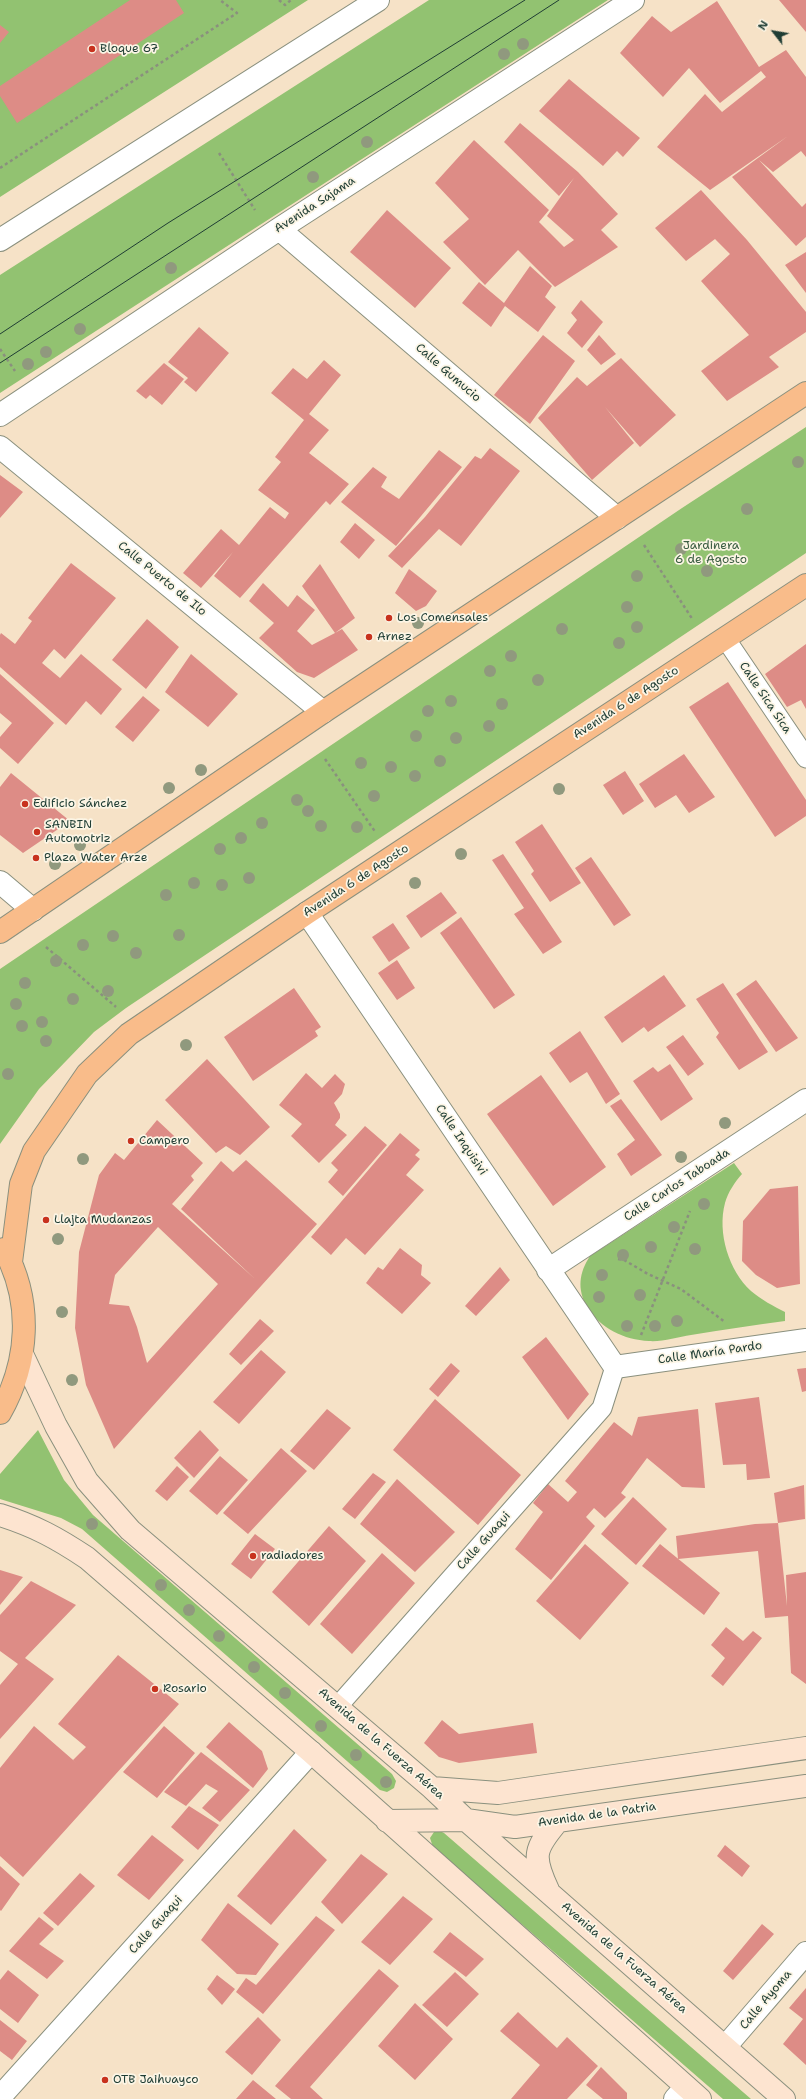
<!DOCTYPE html>
<meta charset="utf-8">
<style>
body{margin:0}
#map{position:relative;width:806px;height:2099px;overflow:hidden;background:#f6e2c7;font-family:"Shantell Sans",sans-serif}
canvas{display:block}
.north{position:absolute;left:754px;top:12px;width:40px;height:40px;-webkit-text-stroke:3px #fcf5e5;paint-order:stroke;rotate:301deg;font-size:11px;font-weight:700;line-height:16px;text-align:center;color:#1f3d34}
.north::after{content:'';display:block;margin:auto;width:14px;height:18px;background:#1f3d34;clip-path:polygon(50% 0,100% 100%,50% 72%,0 100%)}
</style>
<div id="map">
<canvas width="806" height="2099"></canvas>
<div class="north">N</div>
</div>
<script>
const context = document.querySelector('canvas').getContext('2d');
context.lineJoin = 'round';
function fill(path, color) { context.fillStyle = color; context.fill(path, 'evenodd'); }
function trace(path, color, width, dash) { context.strokeStyle = color; context.lineWidth = width; context.lineCap = dash ? 'butt' : 'round'; context.setLineDash(dash || []); context.stroke(path); }
function label(font, color, halo, rows, align = 'center') {
  context.font = font + ' "Shantell Sans",sans-serif'; context.lineWidth = 3.5; context.setLineDash([]); context.textBaseline = 'middle'; context.strokeStyle = halo; context.fillStyle = color; for (const [text, x, y, turn = 0] of rows) {
    context.save(); context.translate(x, y); context.rotate((+turn || 0) * Math.PI / 180); context.textAlign = isNaN(turn) ? turn : align; if (halo) context.strokeText(text, 0, 0); context.fillText(text, 0, 0); context.restore();
  }
}
fill(new Path2D(`
 M0 0H308L0 197Z
 M429 0H608L0 393V275Z
 M806 427V553L126 1008 94 1032 39 1089 0 1144V969L682 508Z
 M734 1163 742 1174C735 1182 728 1192 725 1203 717 1233 729 1271 751 1291 762 1300 773 1306 785 1312V1321C753 1325 722 1330 691 1335 678 1337 662 1342 649 1341 624 1340 600 1328 587 1307 577 1289 579 1273 590 1256Z
 M38 1430 64 1480 93 1515 392 1774 396 1781 394 1788 387 1792 380 1790 82 1529 61 1518 0 1499V1474Z
 M440 1831 444 1833 751 2099H723L433 1847 430 1838 434 1832Z`), '#92c271');
fill(new Path2D(`
 M130 0H176L184 13 17 123 0 96V86Z
 M779 0H806V32Z
 M717 1 759 67 786 50 806 77V157L801 151 773 172 759 160 802 207 806 203V237L796 246 732 177 788 136 710 190 657 147 705 94 722 112 766 77 761 71 720 103 689 68 663 97 620 53 652 16 671 32Z
 M0 25 9 32 0 43Z
 M569 79 640 138 623 157 617 151 603 166 539 111Z
 M520 123 578 172 618 214 601 230 618 247 555 287 518 250 485 285 443 242 469 219 435 183 474 140 549 210 539 222 564 247 574 240 547 216 574 178 559 196 504 142Z
 M701 190 747 240 806 312V332L769 357 779 367 727 401 701 371 749 335 701 281 730 254 715 239 686 261 655 228Z
 M387 210 451 268 415 308 350 252Z
 M806 252V293L785 265Z
 M530 266 552 286 545 297 556 307 538 332 505 306 491 327 462 303 479 282 504 303Z
 M581 300 603 322 582 348 567 333 577 320 571 313Z
 M199 327 229 353 196 392 184 382 188 378 168 362Z
 M543 335 575 361 530 424 494 395Z
 M599 335 616 354 601 365 587 350Z
 M621 358 676 415 640 447 605 407 634 443 592 480 538 418 577 377 587 386Z
 M324 360 341 375 309 414 329 430 309 453 349 484 330 505 326 501 240 598 214 576 233 552 201 588 183 573 221 529 239 545 270 507 285 519 289 513 258 490 281 462 275 457 304 420 271 393 293 368 307 379Z
 M164 363 184 379 162 405 150 395 146 399 136 391Z
 M490 448 520 471 461 546 439 529 402 568 388 556 425 517 475 456 481 459Z
 M439 450 462 467 396 546 341 502 373 467 387 477 381 487 399 499Z
 M0 475 23 492 0 518Z
 M355 523 375 540 359 559 340 542Z
 M71 563 116 598 65 659 54 649 42 663 60 678 81 654 122 689 101 715 86 701 66 725 0 667V635L1 633 15 644 32 621 28 618Z
 M320 564 355 618 335 633 342 629 358 650 314 678 297 672 259 638 274 623 249 601 263 583 288 607 297 595 315 610 297 631 312 645 335 633 302 586Z
 M409 569 437 591 426 606 416 611 395 593Z
 M147 619 179 647 146 689 112 660Z
 M806 644V709L801 700 787 707 765 674Z
 M191 654 238 694 208 727 165 692Z
 M0 674 54 723 18 764 0 748V737L12 723 0 713Z
 M728 682 806 800V816L775 837 689 707Z
 M143 696 160 710 133 742 115 727Z
 M684 754 715 797 689 813 676 795 655 808 639 784Z
 M625 771 644 801 623 815 603 785Z
 M11 773 70 821 23 853 0 835V787Z
 M542 824 581 883 550 902 531 874 534 871 515 842Z
 M503 854 562 942 543 954 514 914 524 908 492 860Z
 M591 857 631 915 614 926 575 868Z
 M441 892 457 913 421 938 406 916Z
 M461 917 515 995 494 1009 440 933Z
 M393 923 410 948 389 962 372 937Z
 M397 960 415 988 397 1000 378 973Z
 M664 975 686 1006 648 1032 644 1027 622 1043 604 1017Z
 M756 980 798 1038 776 1052 736 994Z
 M723 983 768 1052 739 1070 716 1037 719 1033 696 999Z
 M294 988 321 1027 315 1031 318 1036 253 1081 224 1037Z
 M580 1031 620 1094 606 1104 587 1072 570 1083 549 1053Z
 M683 1035 704 1064 688 1076 666 1047Z
 M207 1059 270 1127 240 1155 226 1146 216 1153 165 1100Z
 M670 1064 693 1099 661 1121 633 1081 653 1067 658 1072Z
 M306 1073 322 1088 335 1074 345 1084 342 1094 334 1103 340 1114V1118L335 1125 347 1135 319 1163 291 1136 302 1124 279 1105Z
 M541 1075 606 1167 553 1206 487 1114Z
 M621 1099 662 1155 631 1176 617 1154 635 1140 610 1106Z
 M157 1120 203 1163 191 1176 194 1180 172 1204 255 1279 181 1209 221 1161 233 1172 246 1160 317 1224 114 1449 86 1385 75 1328 79 1252 99 1175 115 1153 124 1160ZM158 1227 218 1284 147 1363 137 1327 129 1306 109 1304 115 1275Z
 M365 1126 387 1145 343 1196 328 1182 338 1170 331 1163Z
 M400 1133 420 1150 415 1155 420 1159 406 1175 424 1190 365 1255 346 1238 331 1255 311 1237Z
 M798 1186 800 1284 777 1288 756 1275 742 1261 743 1221 770 1189Z
 M400 1248 422 1265 421 1275 431 1283 402 1314 366 1283 378 1267 383 1270Z
 M500 1267 510 1280 476 1316 465 1306Z
 M260 1319 274 1331 241 1365 229 1354Z
 M546 1337 589 1394 568 1420 522 1357Z
 M261 1350 286 1372 239 1424 213 1402Z
 M451 1363 460 1371 438 1397 429 1389Z
 M806 1368V1391L802 1392 797 1369Z
 M759 1397 770 1478 747 1480 746 1464 723 1465 715 1403Z
 M435 1399 521 1475 478 1525 393 1450Z
 M327 1409 351 1428 314 1470 290 1451Z
 M698 1409 705 1488 682 1487 647 1458 621 1493 626 1497 605 1518 594 1508 586 1517 595 1526 551 1580 515 1549 543 1512 533 1503 548 1484 568 1502 577 1492 565 1481 614 1422 632 1436 638 1417Z
 M200 1430 219 1450 194 1478 174 1458Z
 M281 1448 307 1471 248 1534 223 1513Z
 M220 1456 248 1480 217 1515 189 1491Z
 M177 1466 189 1477 167 1501 155 1491Z
 M373 1473 386 1482 355 1519 342 1509Z
 M397 1479 455 1532 415 1572 360 1524Z
 M804 1485 805 1519 778 1523 787 1606 786 1575 806 1572V1684L791 1673 788 1616 765 1618 758 1551 678 1559 676 1536 755 1524 778 1523 774 1493Z
 M633 1497 667 1529 636 1565 601 1534Z
 M329 1526 366 1561 309 1626 272 1592Z
 M255 1534 275 1549 251 1579 231 1564Z
 M585 1544 629 1583 580 1640 536 1601Z
 M660 1544 720 1593 704 1615 642 1566Z
 M382 1553 415 1583 352 1654 320 1624Z
 M0 1570 23 1577 0 1605Z
 M31 1581 76 1605 25 1658 54 1679 0 1739V1685L18 1664 0 1651V1615Z
 M726 1627 743 1641 753 1631 762 1638 723 1686 711 1676 725 1658 711 1645Z
 M118 1655 179 1704 23 1877 0 1856V1768L34 1726 80 1766 73 1760 86 1747 58 1724Z
 M442 1720 459 1734 533 1723 537 1753 459 1763 439 1757 424 1743Z
 M229 1722 262 1751 268 1769 253 1788 206 1747Z
 M164 1726 195 1753 157 1798 123 1772Z
 M201 1752 250 1790 220 1822 202 1808 218 1791 206 1784 186 1806 164 1792Z
 M189 1806 219 1825 198 1850 171 1827Z
 M294 1829 327 1860 271 1925 237 1896Z
 M152 1835 184 1860 149 1900 117 1875Z
 M725 1845 750 1866 742 1877 717 1856Z
 M361 1854 388 1874 342 1924 321 1902Z
 M0 1866 20 1884 1 1911 0 1910Z
 M80 1873 95 1886 58 1926 43 1913Z
 M403 1896 433 1919 390 1965 361 1942Z
 M228 1903 279 1944 256 1975 237 1974 201 1940Z
 M316 1916 335 1930 263 2014 236 1992 246 1978 256 1985Z
 M39 1917 54 1929 39 1944 64 1961 47 1979 9 1951Z
 M762 1924 774 1934 733 1980 723 1971Z
 M450 1932 484 1959 466 1977 433 1952Z
 M379 1969 399 1986 310 2087 323 2099H291L275 2086Z
 M8 1970 39 1995 18 2023 0 2009V1980Z
 M455 1972 479 1994 447 2027 422 2005Z
 M217 1975 235 1989 222 2005 207 1989Z
 M806 1988V2065L783 2044 803 2019 789 2008Z
 M415 2003 453 2039 415 2080 378 2046Z
 M518 2012 557 2048 567 2037 598 2066 567 2099H511L540 2065 500 2031Z
 M258 2017 281 2040 252 2075 225 2052Z
 M0 2020 27 2041 12 2060 0 2051Z
 M601 2067 627 2093V2099H603L586 2085Z
 M253 2080 276 2099H236Z`), '#dd8c86');
const lane = new Path2D(`
 M725 638 806 758
 M338 1706 602 1408 615 1367`);
const street = new Path2D(`
 M279 229 617 518
 M0 240 378 0
 M0 415 279 229 633 0
 M0 447 323 712
 M0 882 33 910
 M307 913 615 1367 806 1340
 M548 1270 806 1100
 M725 2047 806 1953
 M0 2097 311 1752
 M675 2099 686 2087`);
const secondary = new Path2D(`
 M22 1354 56 1426 87 1481 130 1530 432 1788 466 1820 784 2099
 M0 1515C35 1526 57 1538 87 1558L311 1752 700 2099
 M432 1788 498 1793 806 1748
 M387 1821 466 1820 515 1827 806 1786
 M548 1890C532 1856 534 1849 558 1821`);
const primary = new Path2D(`
 M0 932 323 712 806 393
 M11 1262 21 1184 34 1151 87 1074 129 1034 307 913 806 585
 M0 1413C29 1362 33 1302 4 1249`);
trace(lane, '#8a907e', 21);
trace(street, '#8a907e', 24);
trace(secondary, '#8a907e', 24);
trace(primary, '#8a907e', 24);
trace(new Path2D(`
 M279 0 285 5 291 0
 M219 153 255 210
 M0 168 237 13 220 0
 M0 349 15 371
 M644 545 693 620
 M325 759 376 833
 M46 947 116 1007
 M618 1259 624 1260 648 1274 681 1289 725 1322
 M641 1335 690 1211`), '#8a907e', 2.5, [3, 3]);
trace(lane, '#fff', 19);
trace(street, '#fff', 22);
trace(secondary, '#fde4d0', 22);
trace(primary, '#f9bc8a', 22);
trace(new Path2D(`
 M0 334 168 223 525 0
 M0 363 559 0`), '#1f3d34', 1);
context.fillStyle = '#90997e';
for (const [x, y] of [
 [523,44],
 [504,54],
 [367,142],
 [313,177],
 [171,268],
 [80,329],
 [46,352],
 [28,364],
 [798,462],
 [747,509],
 [681,549],
 [707,571],
 [637,576],
 [627,607],
 [418,623],
 [637,627],
 [562,629],
 [619,643],
 [511,656],
 [490,671],
 [538,680],
 [451,701],
 [502,704],
 [428,711],
 [489,726],
 [416,736],
 [456,738],
 [440,761],
 [361,763],
 [391,767],
 [201,770],
 [415,776],
 [169,788],
 [559,789],
 [374,796],
 [297,800],
 [308,811],
 [262,823],
 [321,826],
 [357,827],
 [241,838],
 [80,845],
 [220,849],
 [461,854],
 [55,864],
 [249,878],
 [194,883],
 [415,883],
 [222,885],
 [166,895],
 [179,935],
 [113,936],
 [83,945],
 [136,953],
 [56,961],
 [25,983],
 [108,991],
 [73,999],
 [16,1004],
 [42,1022],
 [22,1026],
 [46,1041],
 [186,1045],
 [8,1074],
 [725,1123],
 [681,1157],
 [83,1159],
 [704,1204],
 [674,1227],
 [58,1239],
 [651,1247],
 [695,1249],
 [623,1255],
 [602,1275],
 [640,1295],
 [599,1297],
 [62,1312],
 [677,1321],
 [627,1326],
 [655,1326],
 [72,1380],
 [92,1524],
 [161,1585],
 [189,1610],
 [219,1636],
 [254,1667],
 [285,1693],
 [321,1726],
 [356,1755],
 [386,1782]
]) { context.beginPath(); context.arc(x, y, 6, 0, 2 * Math.PI); context.fill(); }
for (const [x, y, r, color] of [
 [92,49,4,"#c8321e"],
 [389,618,4,"#c8321e"],
 [369,637,4,"#c8321e"],
 [25,804,4,"#c8321e"],
 [37,832,4,"#c8321e"],
 [36,858,4,"#c8321e"],
 [131,1141,4,"#c8321e"],
 [46,1220,4,"#c8321e"],
 [253,1556,4,"#c8321e"],
 [155,1689,4,"#c8321e"],
 [105,2080,4,"#c8321e"]
]) { const dot = new Path2D(); dot.arc(x, y, r, 0, 2 * Math.PI); context.fillStyle = color; context.fill(dot); trace(dot, '#fcf5e5', 1.5); }
label('12px', '#1f3d34', '#fcf5e5', [
 ["Bloque 67",100,49],
 ["Los Comensales",397,618],
 ["Arnez",377,637],
 ["Edificio Sánchez",33,804],
 ["SANBIN",45,825],
 ["Automotriz",45,839],
 ["Plaza Water Arze",44,858],
 ["Campero",139,1141],
 ["Llajta Mudanzas",54,1220],
 ["radiadores",261,1556],
 ["Rosario",163,1689],
 ["OTB Jaihuayco",113,2080]
], 'left');
label('12px', '#1f3d34', '#fcf5e5', [
 ["Avenida Sajama",315,205,-33],
 ["Calle Gumucio",448,373,41],
 ["Calle Puerto de Ilo",162,579,39],
 ["Calle Sica Sica",765,698,56],
 ["Avenida 6 de Agosto",626,703,-33],
 ["Avenida 6 de Agosto",356,881,-33],
 ["Calle Inquisivi",461,1140,56],
 ["Calle Carlos Taboada",677,1185,-33],
 ["Calle María Pardo",710,1353,-8],
 ["Calle Guaqui",484,1541,-48],
 ["Avenida de la Fuerza Aérea",381,1744,41],
 ["Avenida de la Patria",597,1815,-8],
 ["Calle Guaqui",156,1925,-48],
 ["Avenida de la Fuerza Aérea",624,1958,41],
 ["Calle Ayoma",766,2000,-50]
]);
label('12px', '#3c5e43', '#fcf5e5', [
 ["Jardinera",711,546],
 ["6 de Agosto",711,560]
]);
</script>
